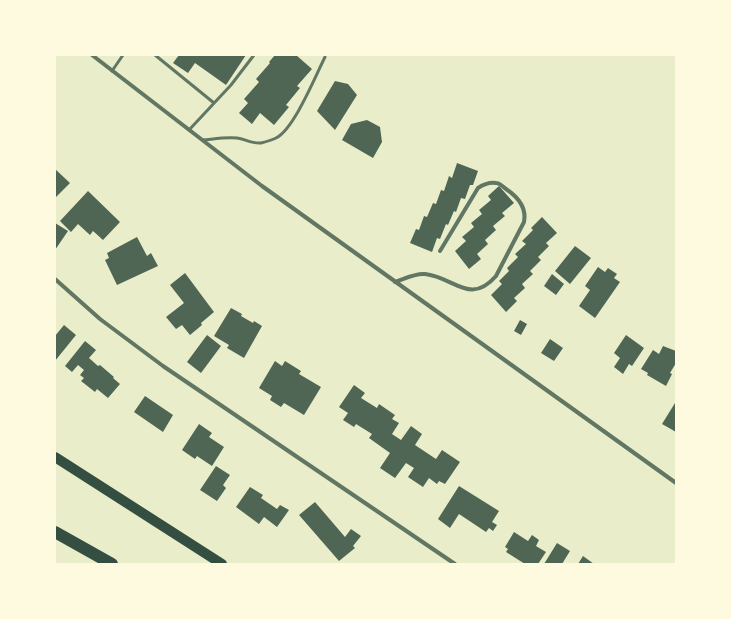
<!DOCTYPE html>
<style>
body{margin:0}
#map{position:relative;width:731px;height:619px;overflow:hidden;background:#e9edc9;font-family:"Nunito Sans",sans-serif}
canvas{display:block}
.frame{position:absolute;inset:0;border:56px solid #fefae0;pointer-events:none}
</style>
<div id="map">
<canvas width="731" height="619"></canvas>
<div class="frame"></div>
</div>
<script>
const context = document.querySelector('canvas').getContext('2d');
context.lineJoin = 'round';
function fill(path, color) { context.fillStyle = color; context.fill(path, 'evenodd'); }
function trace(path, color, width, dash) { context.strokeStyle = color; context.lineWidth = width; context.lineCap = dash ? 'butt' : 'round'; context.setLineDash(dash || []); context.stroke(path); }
fill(new Path2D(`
 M179 55H246L226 85 195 63 188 73 173 63Z
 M275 55H296L312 69 297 86 300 88 286 105 289 107 274 125 260 113 252 124 239 113 248 103 244 99 259 82 256 79 270 63 269 62Z
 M335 81 348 84 357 95 335 130 317 111Z
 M367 120 380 127 382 142 373 158 342 140 351 124Z
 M457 163 478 171 473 185H470L465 199 461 198 456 212 454 211 448 225 446 224 440 239 437 238 432 252 410 243 416 229 419 230 424 216 427 217 433 203 436 204 441 190 444 191 449 176 452 178Z
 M55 169 70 183 55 198Z
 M499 186 514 203 502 213 505 216 493 226 496 230 485 240 488 244 477 254 481 259 469 269 455 251 466 241 462 237 474 227 471 223 482 214 479 210 491 200 488 196Z
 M88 191 120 222 103 240 93 231 90 235 78 224 71 232 60 221Z
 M542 217 557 233 546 243 549 246 538 257 541 260 530 271 533 274 522 284 525 288 514 298 517 301 506 312 491 295 502 284 499 281 509 271 507 268 518 257 515 254 526 244 522 241 533 230 531 228Z
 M55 223 68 231 55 250Z
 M137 237 147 256 151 253 158 266 117 285 105 260 109 258 107 253Z
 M575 246 591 258 570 284 555 271Z
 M598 267 605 272 608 268 617 274 614 278 620 282 595 318 579 306 590 290 585 286Z
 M185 273 214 312 201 323 202 325 190 335 182 325 176 329 166 317 184 303 170 285Z
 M552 274 564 284 556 295 544 286Z
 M231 308 242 314 241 316 253 323 254 321 262 326 244 358 227 348 229 345 214 336Z
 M520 320 527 324 521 335 514 331Z
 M64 325 76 335 55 361V336Z
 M207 335 221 346 201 373 187 362Z
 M626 335 644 348 632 366 629 364 623 374 614 367 620 358 614 353Z
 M550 339 563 348 554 361 541 353Z
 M85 341 96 350 89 358 98 366 100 365 114 377 113 378 120 384 108 398 97 389 95 392 81 381 84 378 80 375 84 370 78 365 72 372 65 366Z
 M663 346 676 351V363L670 373 672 374 666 386 647 375 648 373 641 369 653 350 659 354Z
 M275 361 282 366 285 361 301 371 299 374 321 387 304 415 284 403 281 407 270 400 272 396 259 388Z
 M354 385 365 393 361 398 377 408 379 404 395 415 392 419 399 423 392 434 401 440 411 426 422 434 415 445 436 459 442 450 460 462 445 484 439 481 437 484 429 478 423 487 408 477 414 468 406 463 395 478 380 468 390 453 369 438 372 434 356 424 354 427 343 420 348 413 339 407Z
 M145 396 173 415 163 432 134 412Z
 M675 403 676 404V432L662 424Z
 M199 424 212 433 209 437 224 447 212 466 197 456 195 459 182 450Z
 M216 466 230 475 223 485 226 488 217 501 200 490Z
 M459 486 499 511 492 522 497 525 493 531 489 528 486 532 459 514 450 528 438 519Z
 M250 487 263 495 261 498 277 509 280 505 289 510 277 527 264 517 259 524 236 507Z
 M315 502 345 537 351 529 361 536 353 546 355 548 339 561 299 515Z
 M514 532 528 541 532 535 539 540 536 546 546 552 538 564H525L506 552 508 549 505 547Z
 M557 543 570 551 562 564H544Z
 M583 556 594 564H578Z`), '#4f6655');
trace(new Path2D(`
 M155 55 214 103
 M112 71 123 55
 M189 130 231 85 254 55
 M203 140C214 139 225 137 237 138 245 139 252 144 261 143 265 142 272 140 276 138 294 129 315 77 325 57`), '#617663', 3);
trace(new Path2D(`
 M92 55 262 186 676 483
 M55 279 100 319 163 366 455 564
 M395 282C404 279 415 273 425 274 454 277 470 306 496 276L524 222C527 207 518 197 506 189 503 187 500 183 496 183 489 182 484 184 478 188L440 251`), '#617663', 4);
trace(new Path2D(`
 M55 457 222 564`), '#344e41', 10);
trace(new Path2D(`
 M55 532 112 564`), '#344e41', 12);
</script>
